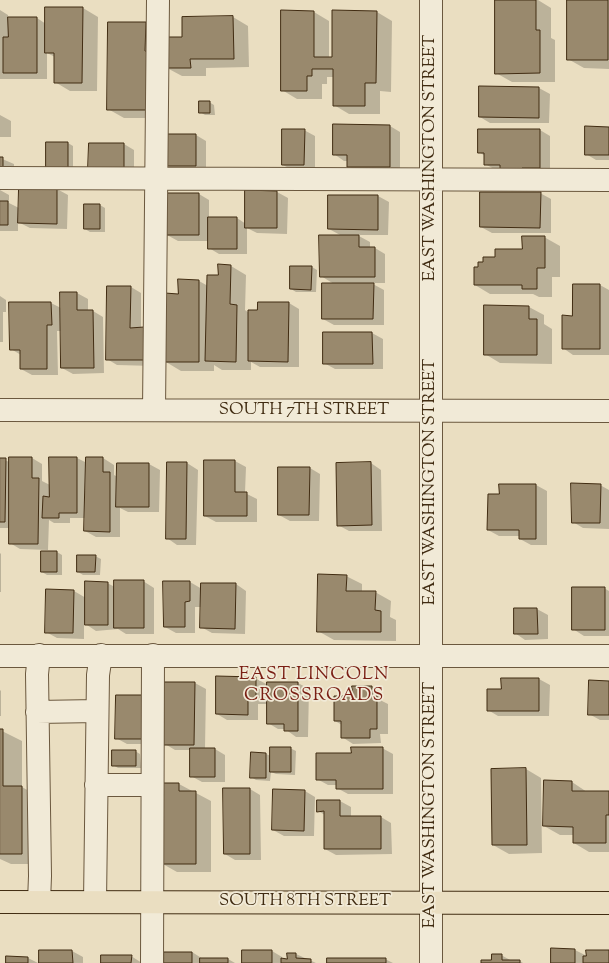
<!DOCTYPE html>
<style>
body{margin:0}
canvas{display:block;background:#eadec1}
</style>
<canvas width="609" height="963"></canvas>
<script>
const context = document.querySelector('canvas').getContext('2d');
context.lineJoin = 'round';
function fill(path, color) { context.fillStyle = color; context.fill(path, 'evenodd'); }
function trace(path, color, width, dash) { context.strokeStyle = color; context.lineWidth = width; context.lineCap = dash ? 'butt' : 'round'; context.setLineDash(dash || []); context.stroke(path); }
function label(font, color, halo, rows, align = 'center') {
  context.font = font + ' "Sorts Mill Goudy",serif'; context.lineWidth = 3.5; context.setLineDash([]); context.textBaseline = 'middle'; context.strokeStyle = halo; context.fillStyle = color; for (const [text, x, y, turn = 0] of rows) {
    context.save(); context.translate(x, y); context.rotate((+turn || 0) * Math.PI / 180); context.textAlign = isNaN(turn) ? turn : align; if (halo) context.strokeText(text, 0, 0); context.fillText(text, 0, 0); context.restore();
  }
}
fill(new Path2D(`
 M496 0H538L551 8V38L555 40V82H512L496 73Z
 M568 0H609V69L584 68 568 59Z
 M83 8 98 17 97 91H70L55 82V57L47 53V79H0V10L8 15V18H37L46 24Z
 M314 12 329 21V58H333L377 12 392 21 391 92 380 91V114H349L334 105V77H327V84H322V99H297L282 90Z
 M233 17 248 26 249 67 206 68V76H182L167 68V118H124L108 109 145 23 161 32V58Z
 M480 87 539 88 550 94 549 123H490L480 117Z
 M209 102 214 105 215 115H205L200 112Z
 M0 115 11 121V137H0Z
 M390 126 400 132V173L359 172 348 166V161H344L334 154Z
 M609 128V160H596L586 154Z
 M304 130 315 136V171H294L283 165Z
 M540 130 550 136V174L496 170 485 164V156L479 152Z
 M196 135 206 141V172H179L168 166Z
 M68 143 73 146V171L52 170Z
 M124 144 134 150V175H100Z
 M0 158 14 164V178H0Z
 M57 189 68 195 67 229 30 228 18 222V231H0V190L9 195V203L19 208Z
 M246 191 277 192 288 198 287 234 257 233 247 228V254H219L209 248V241H178L167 235 199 194 209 200V218H237L246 224Z
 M540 193 551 199V233H492L481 227Z
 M378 196 389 202 388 235H357L370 242V248H375L385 254V283H371L384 290V325H334L323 319 334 284 321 276 342 236 329 229Z
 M100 205 105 208V232H90L85 229Z
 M544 237 560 246V277H552V297H539L533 294H490L475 285 479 268 484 263 523 250Z
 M231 266 246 275 245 310 249 313 289 303 299 309V367H260L251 362V370H222L214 365V371H181L166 362 179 295 199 281 208 286Z
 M312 267 317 270 316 292H296L291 289Z
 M600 285 609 290V355H573L563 348 573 317Z
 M131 287 141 293V328L154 366 117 365 107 359Z
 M61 293H77L88 299V311H93L103 317 104 373 73 374 62 368V331H57L58 375H32L21 369V355L11 349 10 303H51L61 308Z
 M0 296 6 300V312H3V342H0Z
 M485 306 529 307 544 315V324L552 329V364L500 363 485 354Z
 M372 333 383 339V369H335L324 363Z
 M32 458 42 464V481L50 485 77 458 87 463V458H103L114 465V475L118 477 149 464 160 470 159 512H128L120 508V537H96L85 531 86 518H70V523H54L49 520 48 550 20 549 10 543V528H0V459L10 462Z
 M205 461H235L246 467 245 493 257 499V522H216L205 516Z
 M168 463H187L198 470 196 545H177L167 538Z
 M371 463 381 470 382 531H349L338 525Z
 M310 468 320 474 319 521H290L279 515Z
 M500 485H536L547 491V545H531L520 539V536H499L488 530 500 495Z
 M600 485 609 490V529L583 528 573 522Z
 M57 552 62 555V575H47L42 572Z
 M0 553 1 554V592H0Z
 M95 556 101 559 100 575H83L78 572Z
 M346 576 362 584V592H375L391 601 390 617 396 620V641L334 640 318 631Z
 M143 581 154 588V634H126L118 629 96 631 84 623V639L57 638 46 632 74 591 86 598 107 583 115 587Z
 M190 582 202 589 236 584 246 591 245 634 212 633 201 627 202 607H195V633H176L165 627Z
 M604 588 609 591V636H584L573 629Z
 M515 609H537L548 615V639L525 640 515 633Z
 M255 678 268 685V683H298L309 689 308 737H296L285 729H278L268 723V704H258V720H227L217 714Z
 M539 679 550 685 549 716H498L488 710 502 690Z
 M609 682V720H600L589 714Z
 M195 683 206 689 205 749H215L225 755V782H202L191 776V750H175L165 744Z
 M372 687 382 693V701L388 704V734H380L381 743 353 744 342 737V725L335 721Z
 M0 690 1 691V716H0Z
 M116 696 155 744H127L116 738Z
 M0 730 22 741V787L41 798V864H11L0 859Z
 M290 748 296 751 295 775 276 774 271 772 270 781 256 780 251 777 252 754H266L271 756Z
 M382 748 393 754V794H348L337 788V785H328L317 779 352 754Z
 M135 751 140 754 141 768H118L113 765Z
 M526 769 541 778 542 853 509 854 493 845Z
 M572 782 587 792H609V852H589L574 843V835H560L544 826Z
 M179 784 211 801V872H177L161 863Z
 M250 789 260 795 261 860H235L225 854Z
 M305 791 315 797 314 836H284L273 830Z
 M318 801H340L351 807V817H381L391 823 392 854 336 855 325 849V815L318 811Z
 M552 949 575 950 587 956 609 951V963H552Z
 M40 951H72L83 957V963H40Z
 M272 951 282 957V959L288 960 296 954 316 963H243Z
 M192 952 203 959H228L235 963H165V953Z
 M501 955 512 961H520L523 963H482L492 961Z
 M131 956 142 963H102Z
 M7 957 28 958 38 963H7Z
 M385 959 393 963H328Z`), '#0003');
const building = new Path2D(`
 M495 0H536V30H540V73L495 74Z
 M567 0H608V60H567Z
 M45 7H83L82 83H54V53H45Z
 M281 10 314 11V57H332V10L377 11 376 83H365V106H333V69H312V76H307V91H281Z
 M233 16 234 59H190L191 68H166V37H182V17Z
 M8 17H37V73H3V37H8Z
 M108 22H146L145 51 152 52 151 110H107Z
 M479 86 539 87V118L479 117Z
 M199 101H210V113H199Z
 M333 124 390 125V167H347V155H333Z
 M585 126 609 127V155H585Z
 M282 129H305L304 165H282Z
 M478 129H540V168H522V174H500V165H484V153H478Z
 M167 134H196V166H167Z
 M46 142H68V168H46Z
 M89 143H124V169H88Z
 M0 157H3V172H0Z
 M19 187 57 188V224L18 223Z
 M245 190 277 191V228H245Z
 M480 192H541L540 228 480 227Z
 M166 193H199V235H166Z
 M328 195H378V230L328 229Z
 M0 201H8V225H0Z
 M84 204H100V229H84Z
 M208 217H237V249H208Z
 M319 235H359V247H375V277H320Z
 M522 236H545V268H537V289H522V285H474V267H478V262H483V257H495V249H522Z
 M218 264 231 265 230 304 237 305 236 362 205 361 207 275H218Z
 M290 266H312L311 290 290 289Z
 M178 279 199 280V362H165V293L178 294Z
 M322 283H374L373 319H322Z
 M573 284H600V349H562V315L572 316Z
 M107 286H131L130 328 144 327V360H106Z
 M60 292H77V310H93L94 368H61Z
 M9 302H51L52 325H47V369H20V350H10Z
 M258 302H289L288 362 248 361V310H257Z
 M484 305 529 306V319H537V355H484Z
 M323 332H372L373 364H323Z
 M9 457H32V478H39L38 544H9Z
 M49 457H77V513H59V518H42L43 496 49 497Z
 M86 457H103V472H110V532L84 531Z
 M0 458H6L5 522H0Z
 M204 460H235V492H247V516H204Z
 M167 462H187L186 539H166Z
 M371 462 372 525 337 526 336 463Z
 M117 463H149V507H116Z
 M278 467H310L309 515H278Z
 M571 483 601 484 600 523H572Z
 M499 484H536V539H519V530H487L488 494H499Z
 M41 551H57V572H41Z
 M77 555H96L95 572H77Z
 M318 574 347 575 346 591H376L375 610 381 611V632H317Z
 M114 580H144V628H114Z
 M85 581 108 582V625H85Z
 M163 581H190V601L185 602V627H164Z
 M201 583H236L235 629 200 628Z
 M572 587H605V630H572Z
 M46 589 74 590 73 633H45Z
 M514 608H537L538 634H514Z
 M216 676 256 677V699H248V715L216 714Z
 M501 678H539V711H487V689H501Z
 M589 680 609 681V715H588Z
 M164 682H195L194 745H164Z
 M267 682H298V731H284V724H267Z
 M352 686H372V697L377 696V729H370V738H341V721H334V696H353Z
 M116 695H145V739H115Z
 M0 729H3V786H22V854H0Z
 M270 747H291V772H270Z
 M351 747H383V789H336V780H316V753H351Z
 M190 748H215V777H190Z
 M112 750H136V766H112Z
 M251 752 266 753V778H250Z
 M526 768 527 845H492L491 769Z
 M544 780 572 781V791H609V815H606V843H573V827L543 826Z
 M161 783H179V791H196V864H160Z
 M223 788H250V854H224Z
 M273 789 305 790 304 831 272 830Z
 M317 800H340V816H381V849H324V811L317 812Z
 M551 948 575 949V963H551Z
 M39 950H72L73 963H39Z
 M242 950H272V963H242Z
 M586 950H609V963H583V956H586Z
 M164 952H192V963H164Z
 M287 953H296V958L311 959V963H281V958L287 959Z
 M492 954H502V960H520V963H481V960H491Z
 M101 955H132L131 963H101Z
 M6 956 28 957V963H6Z
 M200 958H228V963H200Z
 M327 958H386V963H327Z`);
fill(building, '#99896d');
trace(building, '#412c12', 1);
const minor = new Path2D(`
 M431 0V963
 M0 178 609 180
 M0 410 609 411
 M154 410 158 0
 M39 655 37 674 40 876 39 902
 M0 656H609
 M37 712 97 711
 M96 785H152
 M95 902 98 675 101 655
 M152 963 153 655`);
const major = new Path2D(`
 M0 902 609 903`);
trace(minor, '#6b583e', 24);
trace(major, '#412c12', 24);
trace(minor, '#f1ead7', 22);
trace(major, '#eadec1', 22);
label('17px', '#412c12', '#f1ead7', [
 ["EAST WASHINGTON STREET",431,158,-90],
 ["SOUTH 7TH STREET",304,411],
 ["EAST WASHINGTON STREET",431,482,-90],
 ["EAST WASHINGTON STREET",431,805,-90],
 ["SOUTH 8TH STREET",305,902]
]);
context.letterSpacing = '1px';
label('18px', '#7a1f14', '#f1ead7', [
 ["EAST LINCOLN",314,676],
 ["CROSSROADS",314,697]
]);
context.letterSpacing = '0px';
</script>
